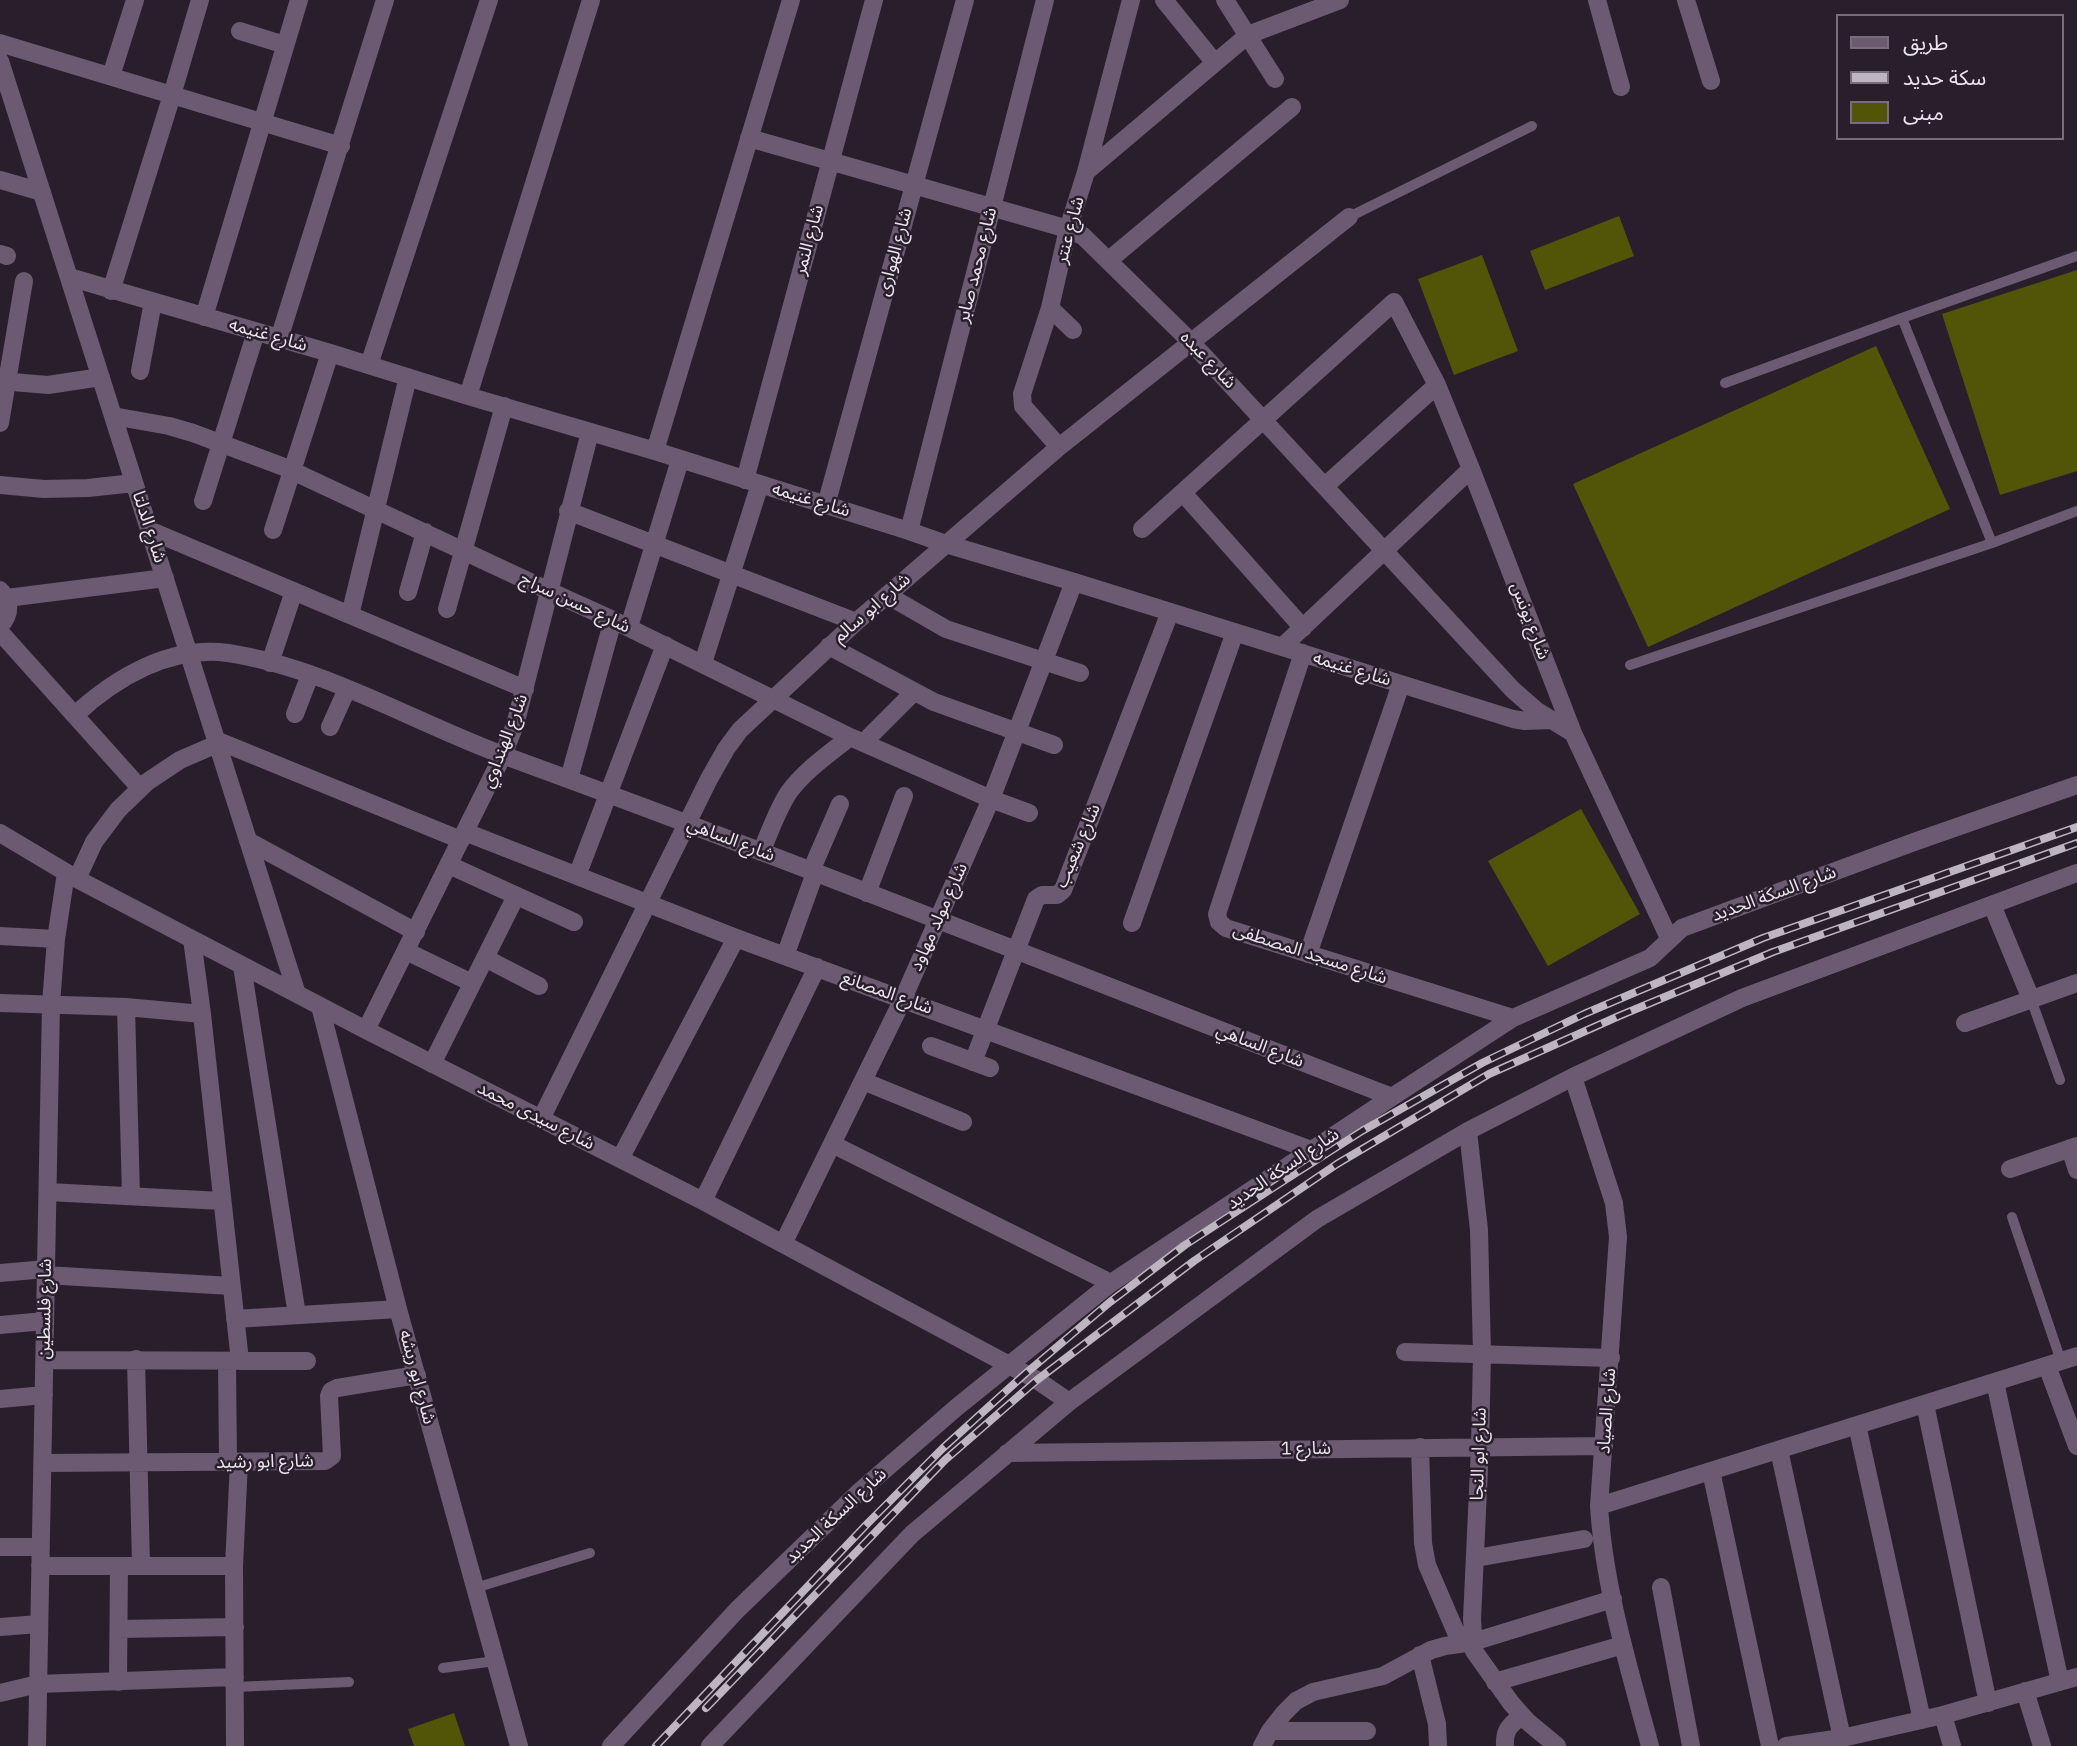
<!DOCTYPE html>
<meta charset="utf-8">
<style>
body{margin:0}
#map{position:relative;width:2077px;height:1746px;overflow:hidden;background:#291f2c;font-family:"IBM Plex Sans","Noto Sans Arabic",sans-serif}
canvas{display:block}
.legend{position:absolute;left:1836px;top:14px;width:228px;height:126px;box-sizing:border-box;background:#291f2c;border:2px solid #776e7a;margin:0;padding:9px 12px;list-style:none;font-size:21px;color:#ebe5ee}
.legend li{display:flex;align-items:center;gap:14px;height:35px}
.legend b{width:35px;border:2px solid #776e7a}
</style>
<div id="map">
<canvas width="2077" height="1746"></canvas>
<ul class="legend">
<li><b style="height:9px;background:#6b5a71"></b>طريق</li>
<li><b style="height:9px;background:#bdb6c0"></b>سكة حديد</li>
<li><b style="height:19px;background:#515507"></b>مبنى</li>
</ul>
</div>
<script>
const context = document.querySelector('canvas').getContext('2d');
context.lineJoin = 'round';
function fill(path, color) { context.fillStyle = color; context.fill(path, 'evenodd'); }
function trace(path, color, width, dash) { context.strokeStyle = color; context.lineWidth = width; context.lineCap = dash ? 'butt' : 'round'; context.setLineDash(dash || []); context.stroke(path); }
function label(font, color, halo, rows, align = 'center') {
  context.font = font + ' "IBM Plex Sans","Noto Sans Arabic",sans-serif'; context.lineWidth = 5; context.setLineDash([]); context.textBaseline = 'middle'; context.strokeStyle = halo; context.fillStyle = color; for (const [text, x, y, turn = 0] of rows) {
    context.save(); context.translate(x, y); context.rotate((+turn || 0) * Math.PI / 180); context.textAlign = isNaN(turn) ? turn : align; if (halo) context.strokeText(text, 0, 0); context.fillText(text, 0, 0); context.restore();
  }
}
fill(new Path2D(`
 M1619 216 1634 256 1545 290 1530 251Z
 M1482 255 1518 351 1454 375 1418 279Z
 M2077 270V471L2000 495 1942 314Z
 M1876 346 1950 509 1648 647 1573 484Z
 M1581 809 1640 914 1548 966 1488 861Z
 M454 1713 465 1746H414L408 1729Z`), '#515507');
trace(new Path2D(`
 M1349 217 1532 126
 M1902 318 2077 256
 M1725 383 1902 318 1992 543
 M1630 665 1992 543 2077 511
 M2031 999 2060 1080
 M2012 1217 2061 1361
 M475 1588 590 1553
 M443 1668 495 1661
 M235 1687 349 1682`), '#6b5a71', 10);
trace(new Path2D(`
 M1164 0 1215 63
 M1225 0 1275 79
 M1597 0 1621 87
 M1686 0 1711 81
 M240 31 285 45
 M0 43 341 146
 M0 61 297 994
 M111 76 135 0
 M749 138 1068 229 1083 236 1191 342 1513 690 1537 711 1573 733
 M1086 172 1248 35 1340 0
 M0 180 42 192
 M0 254 7 256
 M1109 260 1292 107
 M69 277 330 353 468 396 655 451 909 531 946 544 1074 582 1513 719 1525 721 1551 720
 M111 291 172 95 200 0
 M1050 308 1073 330
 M204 317 299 0
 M279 339 385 0
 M369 365 489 0
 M140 371 153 302
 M0 381 48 385 101 377
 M468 396 591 0
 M113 416 169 426 193 433 284 467 549 591 613 620 850 737 991 799 1029 813
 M0 423 24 281
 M1059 447 1023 406 1022 394 1050 308 1068 229 1086 172 1131 0
 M655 451 791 0
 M745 480 874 0
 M0 485 44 489 88 488 134 483
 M1325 486 1437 385
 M1183 493 1303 628
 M203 501 256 332
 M826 505 965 0
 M568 511 856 622
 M1142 529 1394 302 1437 385 1471 469 1573 733 1669 938
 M149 530 525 689
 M273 530 330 353
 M909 531 1045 0
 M408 592 425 532
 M887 595 946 629 1080 673
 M7 598 165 578
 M447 609 504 406
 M350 615 408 377
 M0 626C11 614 11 601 0 590
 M629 627 680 460
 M0 632 140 788
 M829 646 934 702 1054 745
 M1282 647 1471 469
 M1303 653 1217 914 1219 922 1226 928 1513 1018
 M270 663 294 591
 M703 663 760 484
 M295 714 310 675
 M75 715C115 678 170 645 228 653 326 668 415 723 508 757 804 865 1098 983 1392 1097
 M330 727 347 689
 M216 740 461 840
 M863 743 914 692
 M569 779 613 620
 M465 832 736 938 1311 1150
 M0 833 77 879 366 1030 703 1201 1037 1380 1069 1402
 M248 841 416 932
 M761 852C770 832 777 810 789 792 805 770 829 754 850 737
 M449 865 574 922
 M811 871 840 804
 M577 876 665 645
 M77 879 94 842 118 810 147 782 180 760 217 744
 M867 893 904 796
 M1992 905 2031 999
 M1132 923 1235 632
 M0 936 56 939
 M192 939 202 1014 240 1361
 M406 951 472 983
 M1308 954 1401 684
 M785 956 815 873
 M485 958 539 986
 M242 966 297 1315
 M0 1003 126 1007 202 1014
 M320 1006 398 1309 519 1746
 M126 1007 131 1196
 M1965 1023 2077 983
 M366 1030 503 755 515 725 590 432
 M931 1046 990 1068
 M973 1062 1036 899 1042 895H1057L1063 890 1170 612
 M432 1064 516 896
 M1573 1077 1614 1203 1618 1237 1599 1506C1604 1587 1629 1668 1650 1746
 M863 1081 963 1122
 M541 1119 709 779 726 749 740 730 856 622 1059 447 1349 217
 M1468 1131 1479 1230 1482 1354 1480 1447 1472 1619 1474 1651 1511 1703 1528 1722 1557 1746
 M832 1144 1111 1283
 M2070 1148 2077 1170
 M620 1159 736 938
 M2010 1169 2077 1146
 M48 1192 222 1201
 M703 1201 817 967
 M783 1244 903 999 991 799 1074 582
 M0 1273 46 1269
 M46 1275 231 1286
 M235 1319 398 1309
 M0 1325 45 1321
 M1405 1352 1611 1358
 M136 1359 141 1565
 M45 1360 307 1361
 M227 1361 228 1462
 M2047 1366 2077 1446
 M1995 1382 2060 1682
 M0 1399 44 1395
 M1925 1404 1988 1703
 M1857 1425 1922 1720
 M1420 1447 1423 1543 1427 1565 1461 1644
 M1779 1450 1842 1738
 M1007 1453 1604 1446
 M43 1463 325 1461 332 1456 329 1396 331 1391 337 1388 417 1375
 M1711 1471 1770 1746
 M1599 1506 2077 1356
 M0 1547H41
 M1476 1558 1584 1539
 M40 1566H234
 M1661 1587 1691 1746
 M0 1627 39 1624
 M119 1629 235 1627
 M1420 1655 1437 1724 1438 1746
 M118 1682 119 1566
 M1495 1682 1623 1645
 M2025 1691 2042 1746
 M0 1693 38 1684 235 1677
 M1943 1715 1952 1746
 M1270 1731H1367
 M37 1746 51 1004 56 939 66 873
 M235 1746 234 1566 239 1462
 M611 1746 737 1610 859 1492 957 1407 1111 1283 1392 1097 1513 1018 1650 958 1682 928 1914 842 2077 785
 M710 1746 912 1534 1069 1402 1317 1219 1468 1131 1573 1077 1742 998 2077 873
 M1262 1746 1270 1731 1284 1713 1296 1701 1313 1692 1383 1676 1431 1650 1445 1646 1473 1642 1613 1599
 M1505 1746C1504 1729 1510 1726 1522 1715
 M1786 1746 1842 1738 1943 1715 2077 1677`), '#6b5a71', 18);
const rail = new Path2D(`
 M706 1708 945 1460 1037 1380 1194 1261 1337 1164 1489 1074 1619 1016 1773 952 2077 843
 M656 1746 868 1523 943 1448 1025 1374 1110 1302 1185 1245 1285 1180 1362 1131 1482 1063 1584 1014 1763 938 2077 827`);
trace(rail, '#bdb6c0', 8);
trace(rail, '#291f2c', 5, [16]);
label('18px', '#ebe5ee', '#291f2c', [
 ["شارع عنتر",1070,230,-75],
 ["شارع النمر",809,240,-75],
 ["شارع الهوارى",895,252,-75],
 ["شارع محمد صابر",977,265,-76],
 ["شارع غنيمه",268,335,16],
 ["شارع عبده",1208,360,46],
 ["شارع غنيمه",811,500,17],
 ["شارع الدلتا",149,527,72],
 ["شارع حسن سراج",575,603,25],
 ["شارع ابو سالم",872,608,-41],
 ["شارع يونس",1530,621,69],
 ["شارع غنيمه",1352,669,17],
 ["شارع الهنداوي",505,741,-69],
 ["شارع الساهي",731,840,21],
 ["شارع شعيب",1078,846,-67],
 ["شارع السكة الحديد",1774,894,-20],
 ["شارع مولد مهاود",939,917,-66],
 ["شارع مسجد المصطفى",1310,954,18],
 ["شارع المصانع",887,993,20],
 ["شارع الساهي",1260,1046,21],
 ["شارع سيدى محمد",536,1116,27],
 ["شارع السكة الحديد",1283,1169,-34],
 ["شارع فلسطين",45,1309,-89],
 ["شارع ابو ريشه",417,1377,75],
 ["شارع الصياد",1607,1411,-86],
 ["شارع 1",1306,1449,-1],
 ["شارع ابو النجا",1479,1454,-88],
 ["شارع ابو رشيد",265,1462,-1],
 ["شارع السكة الحديد",836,1516,-43]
]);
</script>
